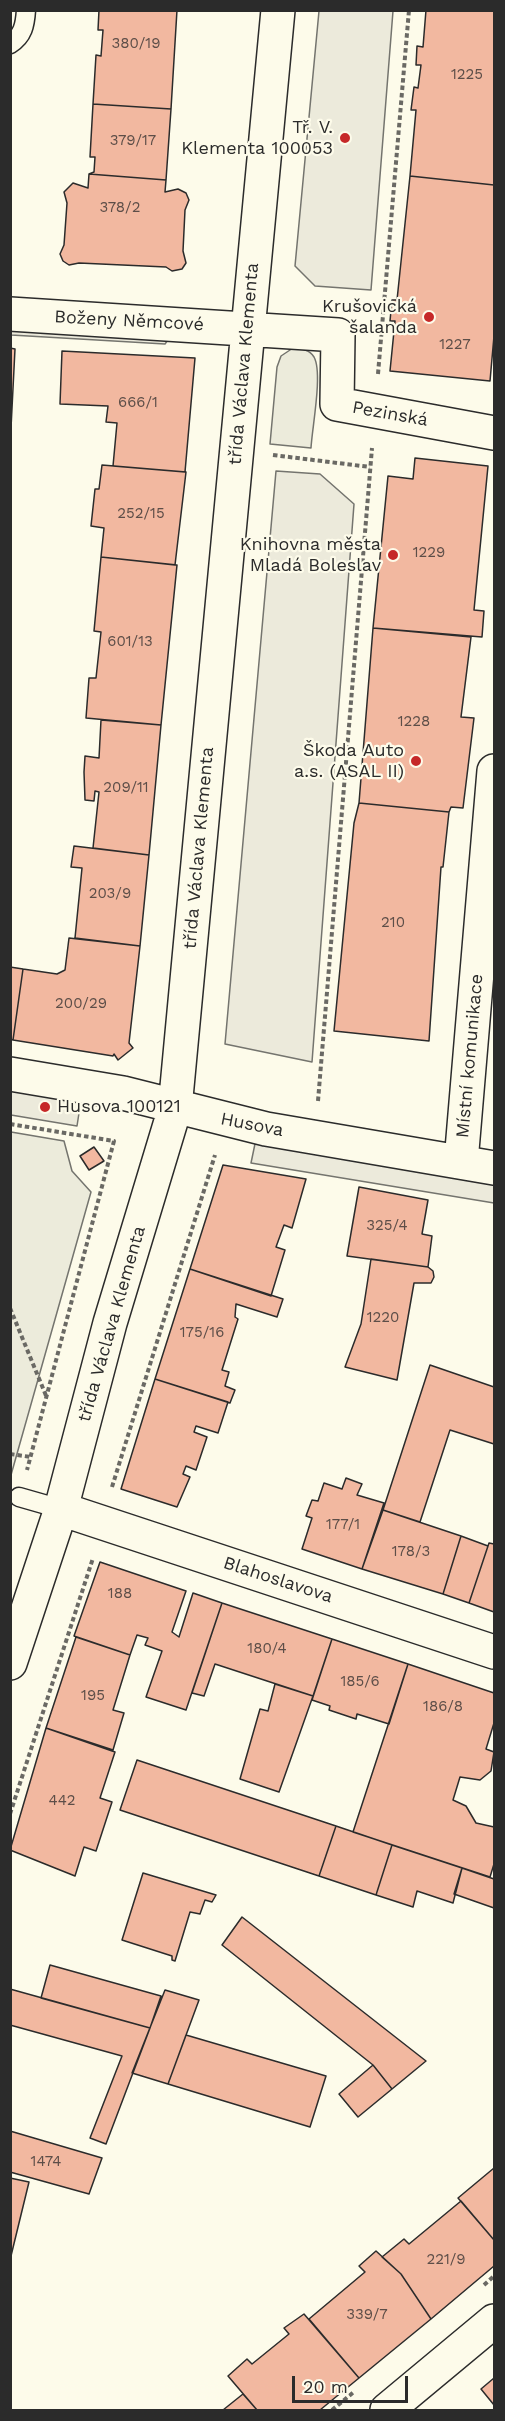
<!DOCTYPE html>
<meta charset="utf-8">
<style>
body{margin:0}
#map{position:relative;width:505px;height:2421px;overflow:hidden;background:#fdfbea;font-family:"Work Sans",sans-serif}
canvas{display:block}
.frame{position:absolute;inset:0;border:12px solid #2b2b2b;pointer-events:none}
.scale{position:absolute;left:292px;top:2376px;width:116px;height:27px;box-sizing:border-box;border:3px solid #2b2b2b;border-top:0;padding-left:8px;font-size:18px;line-height:21px;white-space:nowrap;color:#2b2b2b;-webkit-text-stroke:4px #fdfbea;paint-order:stroke}
</style>
<div id="map">
<canvas width="505" height="2421"></canvas>
<div class="frame"></div>
<div class="scale">20 m</div>
</div>
<script>
const context = document.querySelector('canvas').getContext('2d');
context.lineJoin = 'round';
function fill(path, color) { context.fillStyle = color; context.fill(path, 'evenodd'); }
function trace(path, color, width, dash) { context.strokeStyle = color; context.lineWidth = width; context.lineCap = dash ? 'butt' : 'round'; context.setLineDash(dash || []); context.stroke(path); }
function label(font, color, halo, rows, align = 'center') {
  context.font = font + ' "Work Sans",sans-serif'; context.lineWidth = 4.5; context.setLineDash([]); context.textBaseline = 'middle'; context.strokeStyle = halo; context.fillStyle = color; for (const [text, x, y, turn = 0] of rows) {
    context.save(); context.translate(x, y); context.rotate((+turn || 0) * Math.PI / 180); context.textAlign = isNaN(turn) ? turn : align; if (halo) context.strokeText(text, 0, 0); context.fillText(text, 0, 0); context.restore();
  }
}
const green = new Path2D(`
 M293 348C301 349 309 349 314 357 323 373 312 428 311 448L270 444 277 367 281 356Z
 M11 1132 64 1141 72 1171 91 1192 11 1475Z`);
fill(green, '#ecebdb');
trace(green, '#74746e', 1.5);
const parking = new Path2D(`
 M319 11H393L371 290 315 286 295 266Z
 M10 323 173 333 165 344 11 335Z
 M276 471 320 474 354 504 312 1062 225 1044Z
 M10 1088 81 1100 77 1126 11 1115Z
 M256 1139 494 1179V1203L251 1163Z`);
fill(parking, '#eceadb');
trace(parking, '#74746e', 1.5);
const building = new Path2D(`
 M99 10H177L171 109 93 104 96 55 101 56 103 30H98Z
 M426 10H494V185L410 176 416 110H411L414 87 418 88 421 65H416L417 46 423 47Z
 M93 104 171 109 166 180 89 174 94 172 95 157H90Z
 M89 174 166 180 165 192 178 189 186 193 189 200 185 210 183 251 186 263 182 269 172 271 166 267 79 263 69 265 63 261 60 254 64 245 67 203 64 192 73 183 88 188Z
 M410 176 494 185V336L490 381 390 371 395 321H390L392 300H397Z
 M10 348 15 349 11 428H10Z
 M62 351 195 358 185 472 113 466 117 423 106 422 108 406 60 404Z
 M415 458 488 466 474 610 484 611 482 637 373 628 388 476 413 479Z
 M102 465 186 472 175 565 101 557 104 528 91 526 95 489H99Z
 M101 557 177 565 161 725 86 718 89 678H96L101 632 94 631Z
 M373 628 471 637 461 717 474 718 463 808 451 807 449 812 359 803Z
 M101 720 161 725 149 855 93 848 99 792 95 791 94 801 85 800 84 772 85 756 99 758Z
 M359 803 449 812 443 867H441L429 1041 334 1031 354 823Z
 M74 846 149 855 140 946 75 938 82 868 71 867Z
 M69 938 140 946 129 1043 133 1048 118 1060 114 1054 113 1056 13 1040 23 969 57 974 65 970Z
 M10 967 23 969 13 1040 10 1039Z
 M94 1147 104 1161 89 1170 80 1156Z
 M223 1165 306 1179 292 1228 284 1225 276 1247 285 1250 271 1296 190 1269Z
 M359 1187 428 1200 422 1234 432 1236 428 1267 347 1256Z
 M371 1259 428 1267 433 1271 434 1277 431 1283H414L397 1380 345 1367 361 1324Z
 M190 1269 283 1299 277 1317 236 1304 235 1317 238 1319 222 1370 229 1372 225 1386 235 1390 230 1403 155 1379Z
 M430 1365 494 1387V1444L450 1430 420 1522 383 1510Z
 M155 1379 228 1402 218 1433 196 1426 194 1432 207 1437 196 1470 186 1466 183 1474 190 1477 177 1507 121 1489Z
 M346 1478 362 1484 357 1495 384 1503 362 1569 302 1549 312 1518 306 1516 312 1500 318 1501 324 1483 342 1489Z
 M383 1510 461 1536 443 1594 362 1569Z
 M461 1536 488 1546 469 1603 443 1594Z
 M489 1543 494 1544V1612L469 1603Z
 M100 1562 186 1591 172 1632 179 1637 193 1593 222 1603 186 1710 146 1697 162 1651 145 1645 148 1638 137 1635 130 1655 74 1636Z
 M222 1603 332 1639 313 1696 215 1664 204 1696 192 1693Z
 M76 1637 130 1655 113 1710 124 1713 113 1750 46 1728Z
 M332 1639 408 1664 389 1724 357 1714 356 1719 329 1710 330 1706 312 1700Z
 M408 1664 494 1693V1723L486 1749 494 1752 491 1771 480 1780 460 1777 453 1800 466 1806 476 1823 494 1827V1864L490 1877 353 1832Z
 M275 1684 313 1696 279 1792 240 1779 260 1709 268 1711Z
 M46 1728 115 1752 100 1798 112 1802 96 1851 84 1847 75 1876 10 1850Z
 M137 1760 336 1826 319 1876 120 1810Z
 M336 1826 392 1845 376 1895 319 1876Z
 M392 1845 462 1868 453 1903 417 1891 413 1907 376 1895Z
 M462 1868 494 1879V1908L454 1894Z
 M143 1873 216 1895 212 1902 205 1900 200 1914 190 1912 175 1961 172 1960V1956L122 1940Z
 M242 1917 426 2061 392 2089 373 2065 222 1945Z
 M50 1965 161 1996 150 2028 41 1998Z
 M10 1989 150 2028 106 2144 90 2138 122 2056 10 2025Z
 M165 1990 199 2000 168 2084 132 2073Z
 M186 2035 326 2076 310 2127 168 2084Z
 M373 2065 392 2089 358 2117 339 2094Z
 M10 2131 102 2158 89 2194 10 2172Z
 M494 2168V2240L458 2198Z
 M10 2178 29 2182 10 2260Z
 M461 2201 494 2240V2266L431 2319 401 2274 382 2257 404 2239 409 2244Z
 M376 2251 401 2274 431 2319 359 2378 309 2319 365 2272 359 2266Z
 M304 2314 359 2378 320 2410H257L228 2376 247 2359 252 2364 289 2334 284 2328Z
 M494 2378V2405L481 2389Z
 M243 2394 257 2410H223Z`);
fill(building, '#f2b8a0');
trace(building, '#2b2b2b', 1.5);
const lane = new Path2D(`
 M10 44C23 36 25 25 26 10
 M19 1497 61 1509`);
const street = new Path2D(`
 M10 314 338 335 337 404 494 433
 M10 1074 123 1093 266 1129 494 1168
 M461 1162 494 771
 M61 1509 494 1652
 M10 1663 61 1509 110 1323 175 1108 278 10
 M387 2410 494 2321`);
trace(lane, '#2b2b2b', 21);
trace(street, '#2b2b2b', 36);
trace(new Path2D(`
 M378 374 409 10
 M273 455 370 467
 M318 1101 372 448
 M10 1124 114 1141 27 1470
 M10 1308 47 1398
 M10 1454 31 1457
 M112 1487 215 1155
 M10 1814 93 1558
 M484 2285 494 2276
 M332 2410 355 2391`), '#6a6964', 4, [4.5, 3]);
trace(lane, '#fdfbea', 18);
trace(street, '#fdfbea', 33);
for (const [x, y, r, color] of [
 [345,138,6,"#c62828"],
 [429,317,6,"#c62828"],
 [393,555,6,"#c62828"],
 [416,761,6,"#c62828"],
 [45,1107,6,"#c62828"]
]) { const dot = new Path2D(); dot.arc(x, y, r, 0, 2 * Math.PI); context.fillStyle = color; context.fill(dot); trace(dot, '#fdfbea', 2); }
label('15px', '#5d4e48', null, [
 ["380/19",136,44],
 ["1225",467,75],
 ["379/17",133,141],
 ["378/2",120,208],
 ["1227",455,345],
 ["666/1",138,403],
 ["252/15",141,514],
 ["1229",429,553],
 ["601/13",130,642],
 ["1228",414,722],
 ["209/11",126,788],
 ["203/9",110,894],
 ["210",393,923],
 ["200/29",81,1004],
 ["325/4",387,1226],
 ["1220",383,1318],
 ["175/16",202,1333],
 ["177/1",343,1525],
 ["178/3",411,1552],
 ["188",120,1594],
 ["180/4",267,1649],
 ["185/6",360,1682],
 ["195",93,1696],
 ["186/8",443,1707],
 ["442",62,1801],
 ["1474",46,2162],
 ["221/9",446,2260],
 ["339/7",367,2315]
]);
label('18px', '#2b2b2b', '#fdfbea', [
 ["Tř. V.",333,128],
 ["Klementa 100053",333,149],
 ["Krušovická",417,307],
 ["šalanda",417,328],
 ["Knihovna města",381,545],
 ["Mladá Boleslav",381,566],
 ["Škoda Auto",404,751],
 ["a.s. (ASAL II)",404,772],
 ["Husova 100121",57,1107,"left"]
], 'right');
label('18px', '#2b2b2b', '#fdfbea', [
 ["Boženy Němcové",129,321,3],
 ["třída Václava Klementa",244,364,-85],
 ["Pezinská",390,414,10],
 ["třída Václava Klementa",199,848,-85],
 ["Místní komunikace",470,1056,-85],
 ["Husova",252,1125,11],
 ["třída Václava Klementa",112,1324,-74],
 ["Blahoslavova",278,1580,18]
]);
</script>
